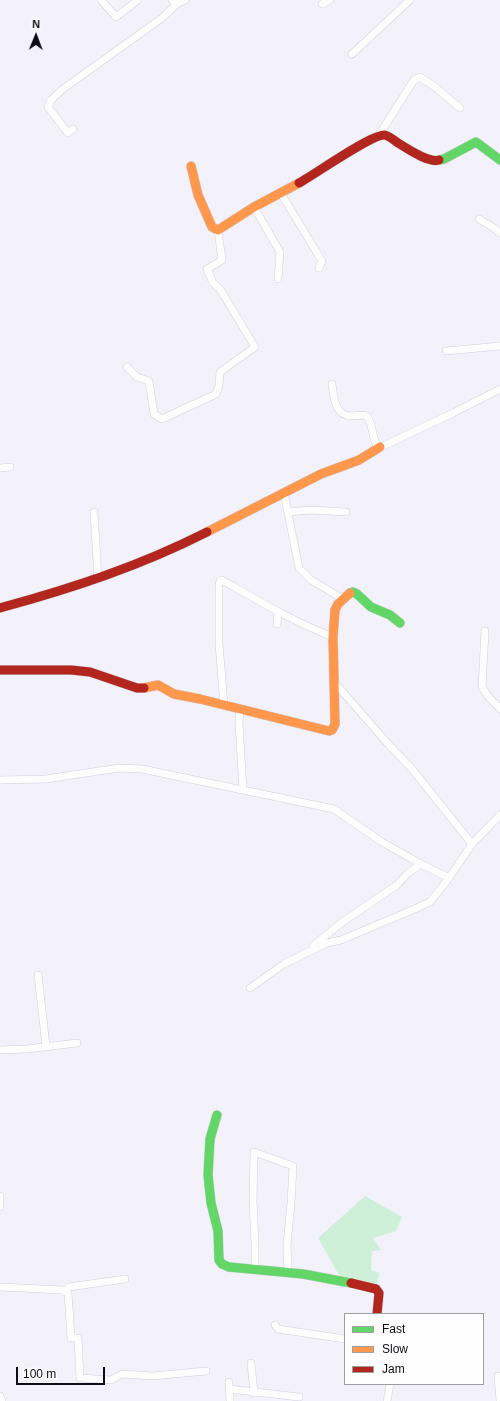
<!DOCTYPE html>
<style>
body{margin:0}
#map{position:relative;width:500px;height:1401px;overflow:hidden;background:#f3f2fb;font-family:Arial,sans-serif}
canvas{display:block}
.legend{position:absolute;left:344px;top:1313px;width:140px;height:72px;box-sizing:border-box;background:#fefefe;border:1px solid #9e9ea1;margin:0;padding:5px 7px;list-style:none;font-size:12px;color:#0e0d15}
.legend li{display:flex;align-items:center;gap:8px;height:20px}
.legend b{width:20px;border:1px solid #9e9ea1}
.north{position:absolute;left:16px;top:16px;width:40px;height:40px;-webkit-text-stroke:3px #fefefe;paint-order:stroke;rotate:1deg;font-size:11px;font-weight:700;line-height:16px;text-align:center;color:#0e0d15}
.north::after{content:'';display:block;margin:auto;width:14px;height:18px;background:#0e0d15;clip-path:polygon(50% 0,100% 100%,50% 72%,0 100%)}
.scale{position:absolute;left:16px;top:1367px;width:89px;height:18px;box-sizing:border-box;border:2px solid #0e0d15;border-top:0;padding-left:5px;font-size:12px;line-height:14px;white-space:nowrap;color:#0e0d15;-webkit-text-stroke:3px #fefefe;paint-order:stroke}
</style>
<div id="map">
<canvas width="500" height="1401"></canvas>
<ul class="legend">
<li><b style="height:5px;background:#63d668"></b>Fast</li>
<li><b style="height:5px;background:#ff974d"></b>Slow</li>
<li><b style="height:5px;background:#b3261e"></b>Jam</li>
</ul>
<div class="north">N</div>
<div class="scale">100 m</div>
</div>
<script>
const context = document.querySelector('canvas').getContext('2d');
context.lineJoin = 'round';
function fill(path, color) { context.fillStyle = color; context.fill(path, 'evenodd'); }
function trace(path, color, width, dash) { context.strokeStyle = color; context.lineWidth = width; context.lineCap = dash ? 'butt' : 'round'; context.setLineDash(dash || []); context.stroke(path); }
fill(new Path2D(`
 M365 1196 402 1217 396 1231 373 1238 381 1250 372 1251 371 1270 379 1273 376 1289 339 1275 318 1238Z`), '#ceefd8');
const street = new Path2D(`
 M101 0 116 17 138 0
 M172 0 178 3 185 0
 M322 4 330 0
 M352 54 410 0
 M73 129 68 133 48 107 51 100 63 89 162 18 178 3
 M379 135 414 80 420 77 435 87 460 108
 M280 192 322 261 319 268
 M254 207 280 252 278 279
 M479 219 494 228 500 233
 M446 351 500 346
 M127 367 137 377 149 381 154 414 162 419 216 394 219 386 220 372 255 347 220 289 213 283 207 269 222 260 218 230
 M332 384C334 397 334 415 351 416 357 416 362 414 367 416 374 425 371 440 379 448L453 413 500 389
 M0 468 10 467
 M284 493 299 568 311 580 343 599
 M94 512 98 579
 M288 512 311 510 346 512
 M277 624 278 613
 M485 631 482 687 488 696 500 709
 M335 683 389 745 412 769 472 844
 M224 705 219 644V585L220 581 222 580C259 601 294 622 333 637
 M240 710 239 723 243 790
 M0 780 46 779 119 768 142 769 334 809 382 842 421 864 449 878
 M313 946 341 923 397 885 408 873 421 864
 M38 975 46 1046
 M250 988 284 964 310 951 327 943 341 940 417 908 430 902 449 878 472 844 500 815
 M0 1050 27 1049 77 1043
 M0 1196V1207
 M255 1269V1244L253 1200 254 1152 293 1166 291 1203 287 1245 288 1272
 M0 1287 63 1290 68 1293 71 1338H78L80 1378 111 1380 122 1374 153 1376 206 1371
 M64 1291 69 1287 125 1279
 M275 1325 278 1329 345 1339
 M251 1363 254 1393
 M498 1376 500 1400
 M229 1382 230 1401
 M229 1389 299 1397
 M0 1396 2 1401
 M387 1401 390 1384`);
const fast = new Path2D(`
 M439 160 444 159 476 142 500 160
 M350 593 353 592 357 594 371 607 390 615 400 623
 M217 1115 210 1139 208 1175 211 1203 218 1231 219 1260 222 1264 229 1267 303 1274 351 1283`);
const slow = new Path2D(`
 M191 166 198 195 212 227 218 230 254 207 299 183
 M207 532 321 474 359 460 380 447
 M144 688 158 685 174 694 200 699 329 731 332 730 335 724 333 637 335 610 338 604 350 593`);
const jam = new Path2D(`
 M299 183C314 175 373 133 385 135 389 136 394 140 398 143 408 149 428 163 439 160
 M0 608C73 588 140 566 207 532
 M0 670H71L90 672 137 688H144
 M351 1283 376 1289 379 1293 377 1314`);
trace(street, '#d1d0d9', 8);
trace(fast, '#d1d0d9', 10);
trace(slow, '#d1d0d9', 10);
trace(jam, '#d1d0d9', 10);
trace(street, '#fdfdfe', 7);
trace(fast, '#63d668', 9);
trace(slow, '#ff974d', 9);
trace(jam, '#b3261e', 9);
</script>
